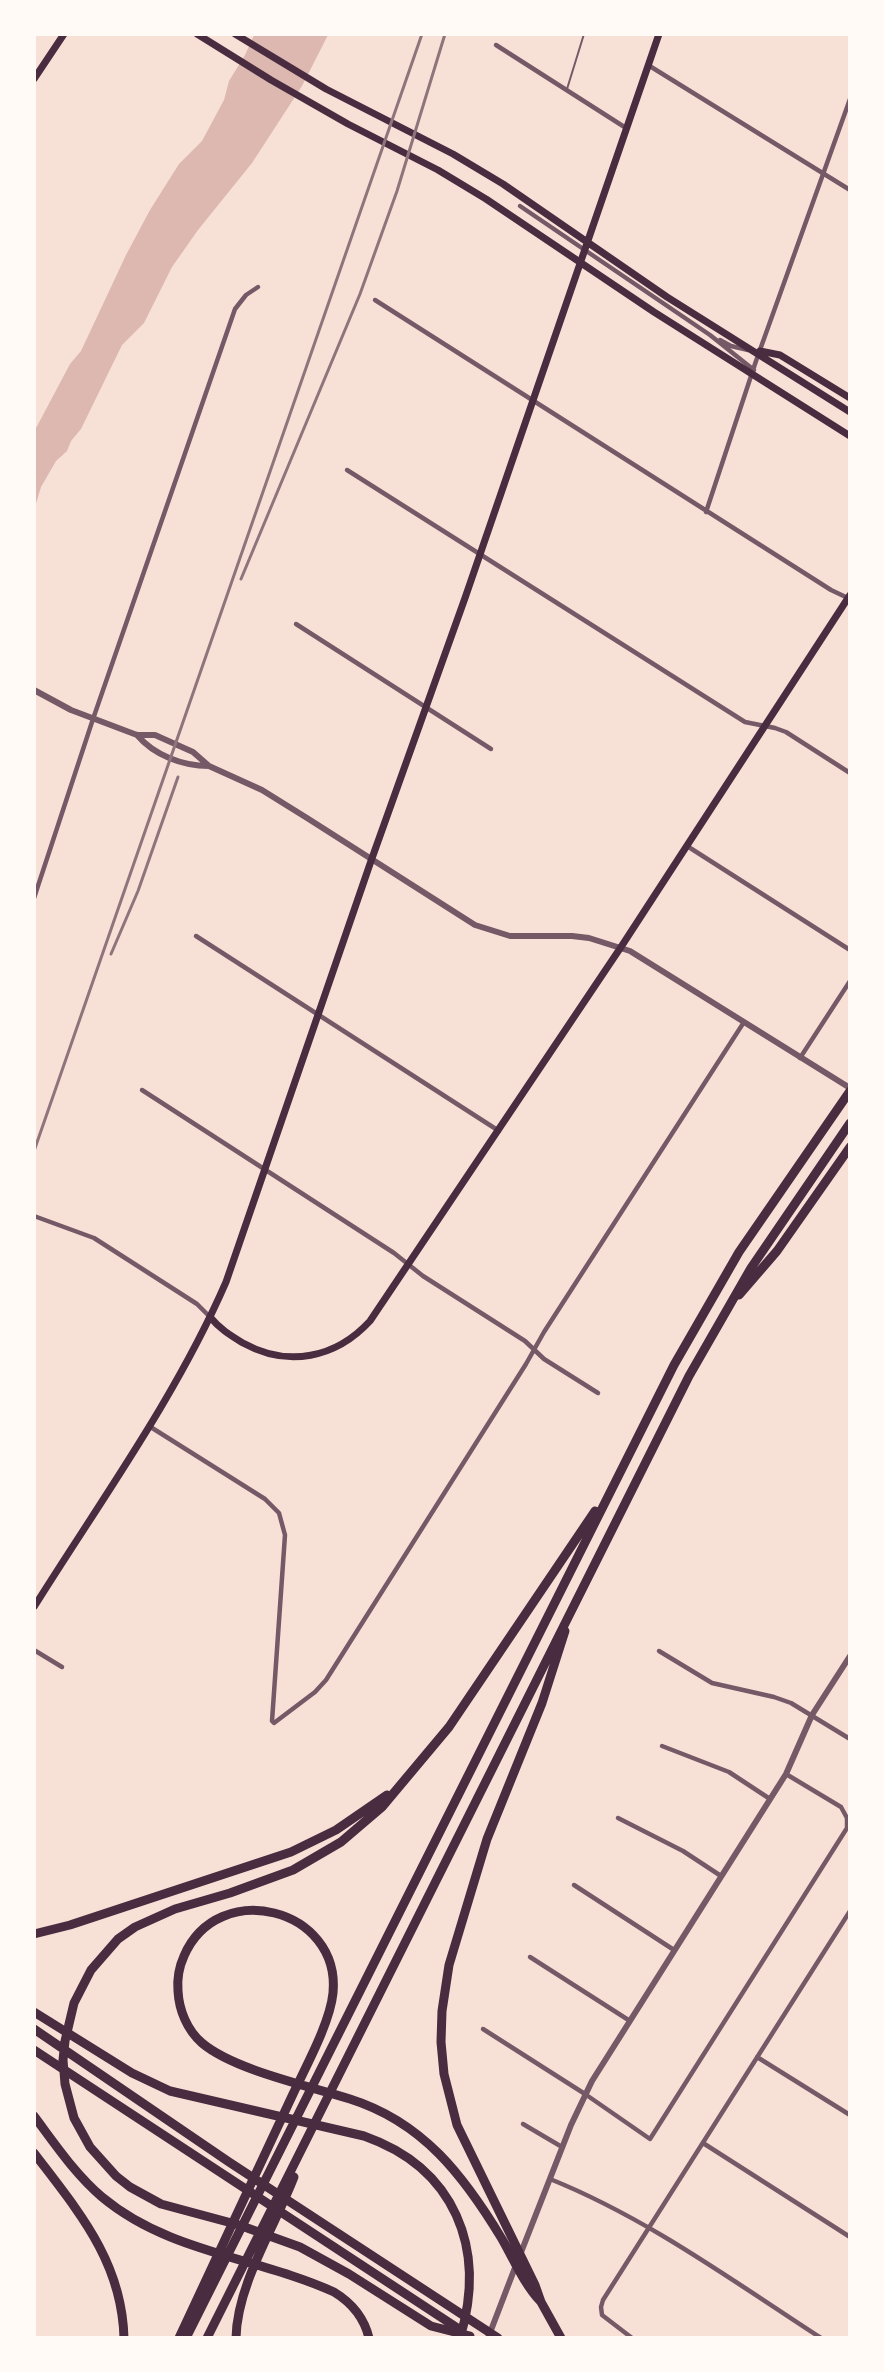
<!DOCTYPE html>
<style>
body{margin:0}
#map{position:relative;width:884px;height:2372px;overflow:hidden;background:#f7e1d7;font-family:"Titillium Web",sans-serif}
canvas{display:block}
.frame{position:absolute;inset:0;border:36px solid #fffaf5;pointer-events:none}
</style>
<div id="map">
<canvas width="884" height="2372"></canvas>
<div class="frame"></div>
</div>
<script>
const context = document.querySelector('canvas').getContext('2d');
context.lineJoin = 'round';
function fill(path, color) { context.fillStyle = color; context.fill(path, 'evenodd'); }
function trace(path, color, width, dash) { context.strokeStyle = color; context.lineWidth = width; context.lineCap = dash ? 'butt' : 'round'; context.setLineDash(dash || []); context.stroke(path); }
fill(new Path2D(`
 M254 35H328L302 86 252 163 198 230 172 267 144 323 122 345 81 429 71 441 67 451 56 461 41 487 35 507V430L70 364 81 351 126 255 150 210 179 164 202 141 224 100 229 81 245 55Z`), '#dcb8b0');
trace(new Path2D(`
 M567 89 584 34`), '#755966', 2);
trace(new Path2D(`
 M496 45 626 128
 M648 65 850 190
 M520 206 710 335 754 370
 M375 300 831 590 850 599
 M720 340 731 346 748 350
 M347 470 745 722 775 728 786 732 850 773
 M706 512 756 361 850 99
 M296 624 491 749
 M687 846 850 950
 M34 898 93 719 235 309 246 295 258 287
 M196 936 499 1131
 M800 1058 850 981
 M142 1090 394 1253 423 1276 525 1341 544 1359 598 1393
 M34 1216 94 1238 197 1304 210 1317
 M149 1426 265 1499 279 1513 285 1535 272 1721 274 1723 315 1692 326 1680 526 1364 544 1332 744 1022
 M34 1650 62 1667
 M659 1651 712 1683 774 1697 791 1703 850 1739
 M662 1746 729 1772 770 1799
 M618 1818 683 1851 721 1876
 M574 1885 674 1950
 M530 1957 630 2021
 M483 2029 585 2094 650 2139 847 1828V1818L841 1807 786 1774
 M757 2057 850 2115
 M523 2124 562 2147
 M703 2143 850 2237
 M550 2179C647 2218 733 2281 821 2338
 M632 2338 602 2315 601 2307 603 2300 850 1911`), '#755966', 4.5);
trace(new Path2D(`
 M34 690 71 710 137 735H155L193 752 209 766 262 790 307 818 475 925 510 936H572L589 938 630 951 850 1088
 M137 735C154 755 182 766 209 766
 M520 2255 571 2125 592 2081 786 1774 812 1715 850 1656
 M488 2338 516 2265`), '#755966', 6);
trace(new Path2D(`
 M197 34 271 80 348 124 438 170 486 199 654 312 850 436
 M235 34 326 89 453 154 503 184 667 297 850 412
 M34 79 64 34
 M760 351 780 355 850 398
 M210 1317C220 1329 230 1335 243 1343 288 1368 336 1358 370 1321L621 947 850 595
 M34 1607C101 1500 176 1397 226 1282L371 861 465 598 659 34`), '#4a2c40', 7);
trace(new Path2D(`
 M739 1295 777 1251 850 1147
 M34 1934 70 1925 291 1852 336 1830 387 1795
 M34 2012 132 2073 170 2091 364 2136C455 2168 487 2248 460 2338
 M34 2029 229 2162 498 2338
 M34 2050 462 2331
 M34 2116C55 2144 75 2174 102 2197 169 2253 257 2257 334 2292 352 2303 364 2317 369 2338
 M34 2153C78 2211 122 2261 124 2338
 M470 2336 431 2326 349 2274 300 2247 239 2225 161 2204 130 2187 116 2176 90 2147 74 2118 65 2084 63 2060 65 2041 74 2003 91 1970 118 1939 135 1927 175 1909 230 1893 293 1870 341 1842 382 1807 449 1727 595 1511
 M179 2338 293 2094C306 2066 330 2023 333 1993 341 1908 218 1877 184 1956 179 1967 177 1979 178 1991 179 2010 187 2030 202 2043 234 2070 309 2086 350 2099 423 2122 464 2176 502 2239 514 2260 524 2284 541 2302
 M186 2338 674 1365 739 1252 850 1091
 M207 2338 689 1376 751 1268 850 1123
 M236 2338C237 2284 275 2227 294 2177
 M561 2338 541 2302 535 2285 457 2125 444 2074 441 2042 442 2011 449 1965 487 1839 542 1703 565 1631`), '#4a2c40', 9);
trace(new Path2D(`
 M241 579 360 294 397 191 445 34
 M111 954 138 891 178 777
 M34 1151 422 34`), '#8f747c', 3);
</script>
